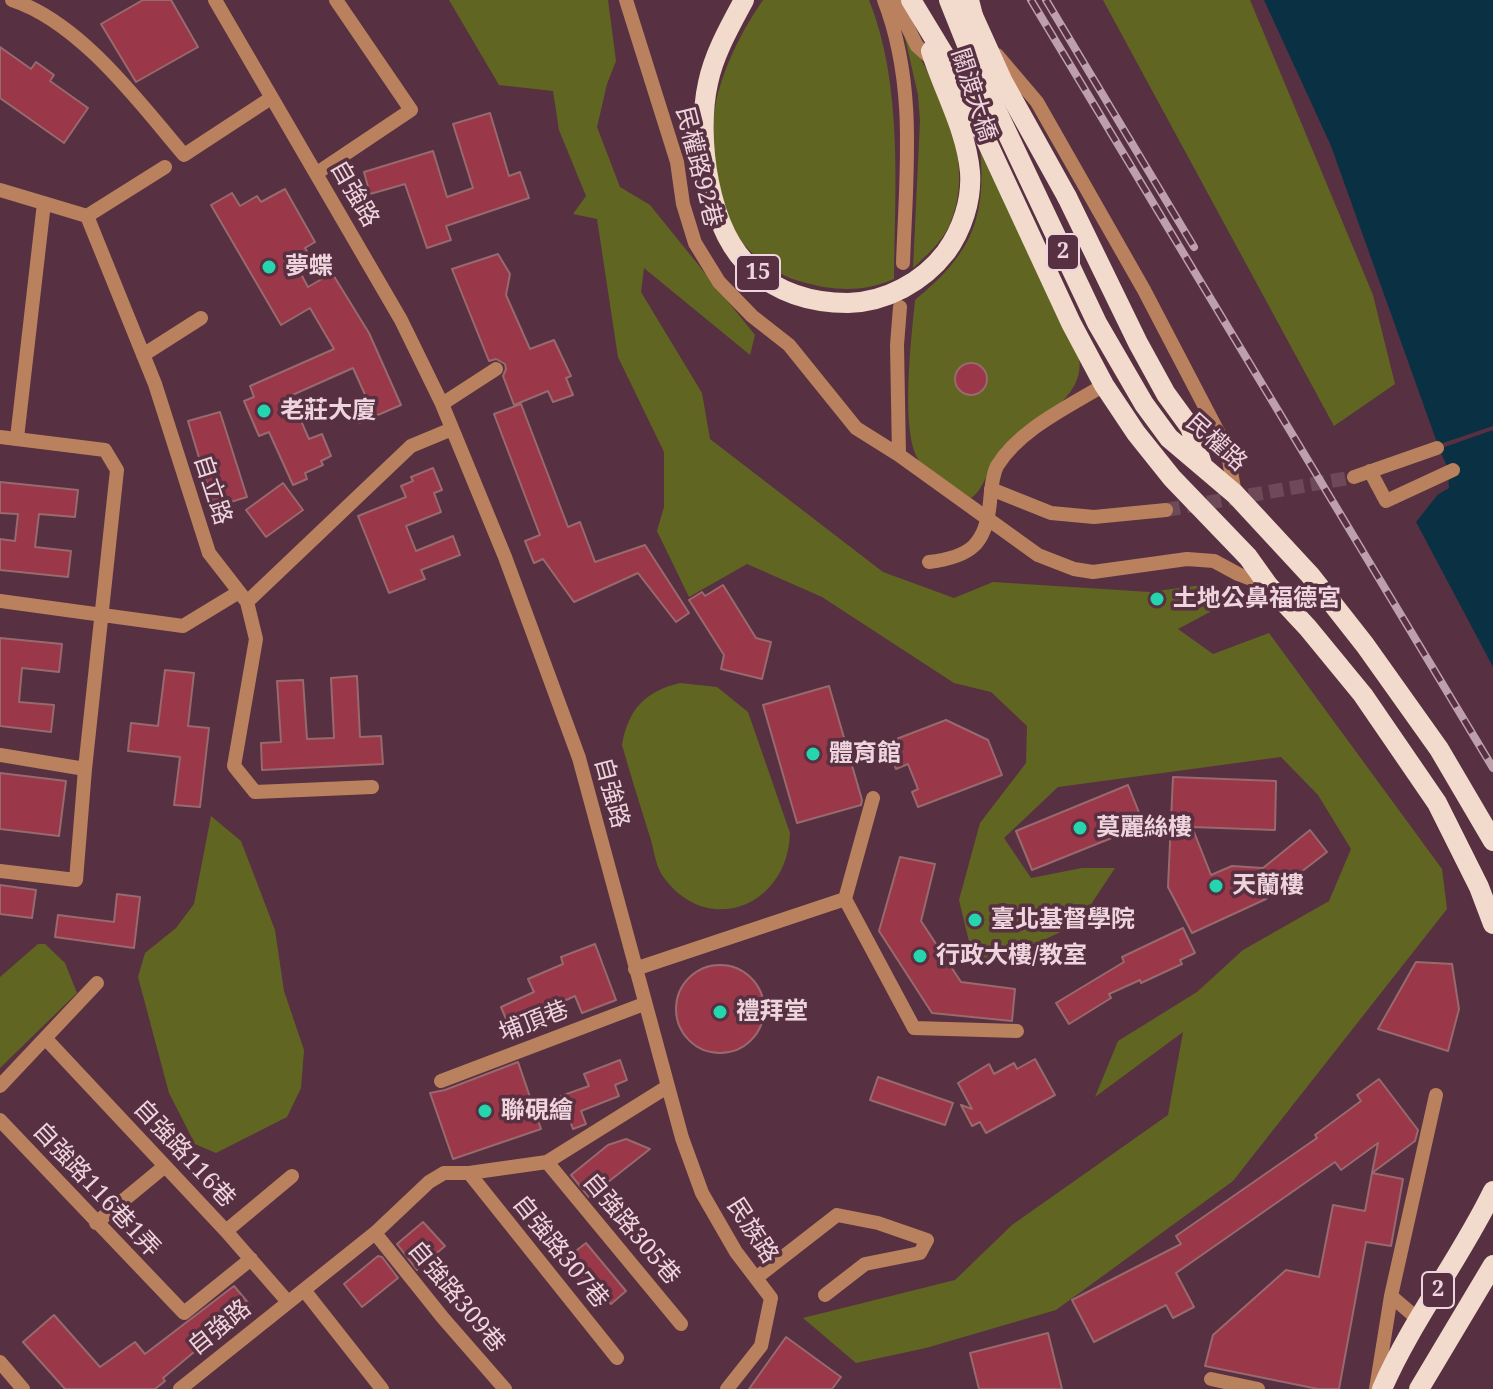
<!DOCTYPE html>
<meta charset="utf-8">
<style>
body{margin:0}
canvas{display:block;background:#573041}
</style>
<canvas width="1493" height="1389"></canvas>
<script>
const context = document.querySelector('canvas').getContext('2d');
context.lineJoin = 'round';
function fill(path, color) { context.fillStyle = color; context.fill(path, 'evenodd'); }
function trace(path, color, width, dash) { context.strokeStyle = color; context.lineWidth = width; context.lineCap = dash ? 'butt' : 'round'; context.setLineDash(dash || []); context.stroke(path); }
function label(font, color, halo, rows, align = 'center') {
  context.font = font + ' "Noto Serif","Noto Sans TC",serif'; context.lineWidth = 7; context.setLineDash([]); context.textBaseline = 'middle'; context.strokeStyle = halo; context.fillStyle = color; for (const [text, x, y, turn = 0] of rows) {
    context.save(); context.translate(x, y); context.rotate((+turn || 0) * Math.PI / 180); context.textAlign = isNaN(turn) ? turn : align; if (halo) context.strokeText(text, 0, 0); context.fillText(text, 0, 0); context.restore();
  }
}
fill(new Path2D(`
 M449 0H608L616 61 607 84 597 127 620 187 650 205 755 335 750 355 644 268 641 292 702 393 710 439 883 572 954 598 993 582 1150 592 1216 583 1225 604 1178 629 1213 654 1269 633 1442 869 1447 909 1233 1181 1056 1310 926 1348 856 1363 803 1318 955 1280 1012 1225 1168 1115 1183 1032 1095 1097 1118 1041 1197 992 1243 950 1329 901 1351 849 1318 795 1281 757 1058 787 1004 838 1031 878 1082 868H1115L1078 924 998 961 972 954 959 900 980 823 1026 763 1027 726 991 692 954 683 822 597 747 564 689 597 657 531 664 507V452L618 357 597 219 573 214 586 196 559 130 553 91 499 85Z
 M763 0H869C903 84 895 190 894 279 861 293 833 291 799 281 761 270 728 235 719 196 716 184 716 171 715 159 713 136 712 116 718 93 727 60 744 27 763 0Z
 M1103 0H1250L1373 295 1395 384 1334 426Z
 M903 29C937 83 979 162 949 226 941 243 927 255 913 268L920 121 918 95Z
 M980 148 1079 357C1086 402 1030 420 1004 447 990 460 985 490 971 498 956 487 932 476 920 462 899 435 912 334 915 300 970 255 987 220 980 148Z
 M680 683 717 687 748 712 790 833C788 907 706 939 662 875 656 866 654 851 651 840 641 808 631 777 622 745 628 710 645 691 680 683Z
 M211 816 241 841 275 930 284 991 304 1050 301 1088 287 1117 216 1153 195 1144 169 1093 138 977 145 953 176 928 194 904Z
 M38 944H45L65 963 77 993 0 1068V977Z`), '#606522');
fill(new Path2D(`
 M1264 0H1493V667L1416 522 1450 479 1331 146Z`), '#0a3143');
fill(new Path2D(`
 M1493 426V430L1439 449 1447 466 1449 488 1427 501 1446 479 1432 440 1437 445Z`), '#573041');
const building = new Path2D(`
 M143 0H171L198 47 136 82 101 24Z
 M0 47 31 69 36 62 54 75 50 81 88 108 64 143 0 98Z
 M490 113 509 176 520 172 529 198 446 226 451 240 427 248 405 184 370 194 364 172 433 151 447 197 473 188 453 124Z
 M285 189 315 242 305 248 308 253 294 261 308 287 332 273 369 333 401 405 359 423 351 405 367 399 353 368 290 396 309 439 322 434 331 456 321 461 323 465 305 473 307 479 293 485 269 432 259 436 244 401 254 397 250 386 334 349 310 308 281 325 211 205 232 193 240 206 257 196 261 202Z
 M498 254 510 274 506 295 530 349 554 340 571 376 566 378 573 395 553 402 548 391 514 405 503 376 506 369 505 364 496 359 489 361 452 269Z
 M955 379a16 16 0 1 1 32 0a16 16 0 1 1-32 0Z
 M521 404 568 527 580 522 595 562 645 545 689 613 676 622 638 573 574 602 543 559 534 563 525 541 540 535 494 414Z
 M220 412 247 497 214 507 188 421Z
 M433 468 442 490 434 493 441 512 406 526 416 551 453 536 460 555 421 570 425 579 389 593 358 516 406 497 401 486 413 481 411 477Z
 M0 482 78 490 75 517 39 514 35 547 71 551 68 577 0 570V539L15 541 18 514 0 513Z
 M283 483 303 510 266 537 246 510Z
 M723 585 756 638 771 642 762 679 721 669 724 655 689 600 702 592 705 596Z
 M0 638 62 644 59 672 22 668 19 702 54 705 51 732 0 726Z
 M165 670 194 673 188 726 209 728 200 807 174 805 180 757 128 751 131 723 158 726Z
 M357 676 360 737 381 736 383 764 262 770 261 743 281 742 277 681 303 680 307 739 334 738 331 678Z
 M829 686 862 800 861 805 797 823 763 705Z
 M946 720 988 740 1002 775 918 807 912 792 918 789 908 764 896 769 886 743Z
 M0 773 66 781 59 836 0 829Z
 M1173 777 1276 781 1275 830 1192 827 1211 875 1232 866 1263 868 1310 830 1327 852 1266 899 1192 933 1168 887Z
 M1128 785 1144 825 1032 870 1016 831Z
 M900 857 935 864 921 921 961 982 1015 989 1012 1021 932 1013 879 931Z
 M0 885 36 890 32 918 0 914Z
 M117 894 140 897 134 948 55 937 58 915 114 922Z
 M1183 928 1195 953 1180 960 1182 964 1141 983 1140 980 1109 994 1111 998 1069 1024 1056 1003 1124 962 1122 957Z
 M595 944 616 1000 582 1013 575 996 509 1026 501 1007 534 992 528 979 563 964 561 957Z
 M1416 962 1452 964 1459 1009 1448 1051 1378 1029Z
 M676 1009a44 44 0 1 1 88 0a44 44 0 1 1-88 0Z
 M1035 1059 1055 1095 986 1133 980 1122 972 1126 961 1105 972 1109 958 1083 989 1064 994 1074 1014 1063 1017 1069Z
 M620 1060 627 1080 615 1085 619 1096 581 1111 586 1124 573 1129 561 1096 589 1086 584 1074Z
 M518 1062 541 1129 453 1159 430 1093 445 1090Z
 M878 1077 953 1103 945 1125 870 1100Z
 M1379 1079 1418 1130 1415 1141 1372 1173 1378 1143 1341 1170 1335 1162 1176 1273 1194 1307 1173 1318 1166 1305 1094 1342 1072 1300 1181 1244 1176 1236 1317 1138 1315 1135 1361 1101 1357 1095Z
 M626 1139 650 1149 589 1197 571 1175 608 1145Z
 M1372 1173 1403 1179 1391 1246 1366 1242 1339 1389H1318L1205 1366 1213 1335 1286 1270 1319 1277 1333 1205 1365 1211Z
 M423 1222 445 1246 417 1270 397 1244Z
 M586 1243 626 1291 611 1304 588 1276 580 1282 563 1261Z
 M378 1256 382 1257 398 1278 362 1307 344 1284Z
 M234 1286 250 1305 163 1378 165 1381 155 1389H65L23 1342 54 1315 100 1367 135 1342 145 1354Z
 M1048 1333 1062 1389H979L970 1353Z
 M786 1337 841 1377 832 1389H749Z`);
fill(building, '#9a3749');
trace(building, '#98696d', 2);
trace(new Path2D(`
 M1166 510 1354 477`), '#6e4958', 14, [14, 7]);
trace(new Path2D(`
 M12 0C80 22 139 102 184 155L271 98
 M215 0 401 320 442 404 505 557 579 758 682 1138 702 1193 736 1252 771 1298 761 1346 727 1389
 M626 0 677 162 683 204 695 243 719 282 752 316 789 345 856 428 899 455 1038 555 1074 569 1093 572 1187 559 1214 561 1238 574 1267 585
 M884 0C917 85 906 174 903 263
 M894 0 917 46 935 62
 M997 55 1037 102 1144 290 1227 449 1235 494
 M317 173 411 110 336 0
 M0 190 87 216 155 384 209 553 247 602 411 446 452 429
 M87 216 165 167
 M143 355 201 318
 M442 404 496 369
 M0 437 105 450 117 470 85 769 0 755
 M17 438 44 203
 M899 455 897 345 900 307
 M1370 471 1386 501 1453 470
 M1354 477 1437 448
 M991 489 1051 513 1094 517 1166 510
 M929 562C970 557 986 545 990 502 991 491 992 476 997 466 1020 429 1068 407 1104 385
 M0 601 183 626 239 592
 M247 602 256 639 234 766 255 792 372 787
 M0 871 76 880 85 769
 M845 899 873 798
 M635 969 845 899 914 1028 1017 1031
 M46 1039 226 1231 288 1302
 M441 1081 644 1004
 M0 1086 97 983
 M0 1120 184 1313 251 1259
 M547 1162 681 1324
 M469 1173 617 1358
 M96 1223 165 1166
 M226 1231 292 1176
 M375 1233 443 1318 505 1389
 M756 1278 837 1215 878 1223 927 1240 920 1253 865 1264 825 1295
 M304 1290 382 1389
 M1391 1296 1419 1320
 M0 1362 23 1389
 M1211 1379 1258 1389
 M180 1389 375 1233 429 1182 444 1173H469L547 1162 667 1087
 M1376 1389 1391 1296 1436 1095`), '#b9815d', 14);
trace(new Path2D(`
 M744 0C730 26 714 54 708 83 696 137 708 232 753 270 779 293 813 303 848 303 886 302 923 282 946 252 962 230 972 200 970 172 966 129 944 92 931 51
 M911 0 954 71 1071 323 1104 385 1136 433 1172 478 1248 557 1268 585 1308 628 1363 695 1437 803 1479 887 1493 924
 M949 0 975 65 1097 323 1144 404 1169 438 1235 494 1310 575 1365 645 1439 749 1493 841
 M969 0 973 16
 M1067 197 1138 343 1166 394 1190 427 1202 464
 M1382 1389C1412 1320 1460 1259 1493 1191
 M1419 1389 1493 1265`), '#f2dacc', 20);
const rail = new Path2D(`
 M1031 0 1493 768
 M1046 0 1194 247`);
trace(rail, '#bea0ac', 8);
trace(rail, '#573041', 5, [15]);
trace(new Path2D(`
 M973 16 1002 80 1067 197`), '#f2dacc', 20);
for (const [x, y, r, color] of [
 [269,267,8,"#24d5ae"],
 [264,411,8,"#24d5ae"],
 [1157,599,8,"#24d5ae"],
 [813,754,8,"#24d5ae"],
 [1080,828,8,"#24d5ae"],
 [1216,886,8,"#24d5ae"],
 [975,920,8,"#24d5ae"],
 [920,956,8,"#24d5ae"],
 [720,1012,8,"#24d5ae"],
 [485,1111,8,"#24d5ae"]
]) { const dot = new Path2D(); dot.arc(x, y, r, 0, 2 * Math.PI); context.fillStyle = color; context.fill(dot); trace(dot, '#573041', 3); }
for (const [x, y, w] of [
 [1063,252,32],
 [758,273,44],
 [1438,1290,32]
]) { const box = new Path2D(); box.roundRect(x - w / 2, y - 18, w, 36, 6); context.fillStyle = '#573041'; context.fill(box); trace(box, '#edd4dd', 2); }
label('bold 22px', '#edd4dd', null, [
 ["2",1063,252],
 ["15",758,273],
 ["2",1438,1290]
]);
label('24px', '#edd4dd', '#573041', [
 ["關渡大橋",973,95,72],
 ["民權路92巷",698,167,76],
 ["自強路",354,194,60],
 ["民權路",1216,443,42],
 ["自立路",212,490,72],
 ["自強路",611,793,75],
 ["埔頂巷",534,1022,-21],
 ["自強路116巷",184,1154,47],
 ["自強路116巷1弄",96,1190,47],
 ["自強路305巷",631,1229,50],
 ["民族路",752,1231,57],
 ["自強路307巷",560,1252,51],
 ["自強路309巷",456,1297,50],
 ["自強路",220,1328,-39]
]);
label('bold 24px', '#edd4dd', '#573041', [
 ["夢蝶",285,267],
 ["老莊大廈",280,411],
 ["土地公鼻福德宮",1173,599],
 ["體育館",829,754],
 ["莫麗絲樓",1096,828],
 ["天蘭樓",1232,886],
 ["臺北基督學院",991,920],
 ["行政大樓/教室",936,956],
 ["禮拜堂",736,1012],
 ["聯硯繪",501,1111]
], 'left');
</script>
